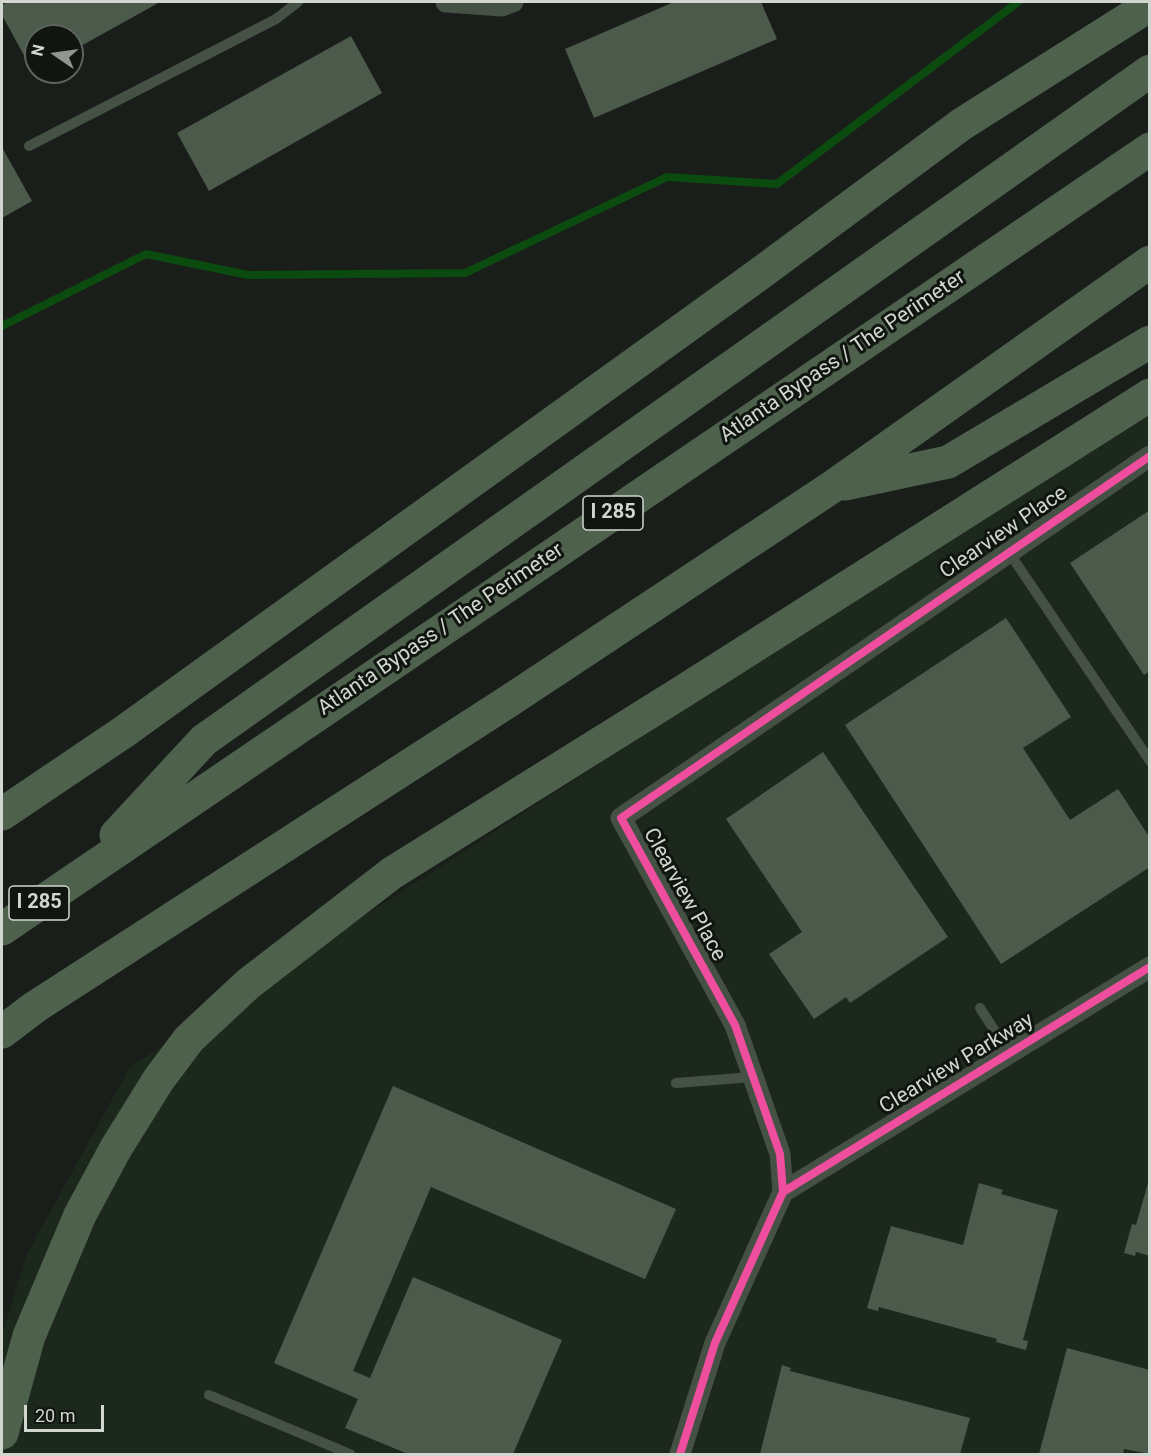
<!DOCTYPE html>
<style>
body{margin:0}
#map{position:relative;width:1151px;height:1456px;overflow:hidden;background:#1a1e1a;font-family:Roboto,sans-serif}
canvas{display:block}
.frame{position:absolute;inset:0;border:3px solid #d1d6d1;pointer-events:none}
.north{position:absolute;left:24px;top:24px;width:60px;height:60px;box-sizing:border-box;background:#10160f;border:2px solid #5d635d;border-radius:50%;rotate:283deg;font-size:16px;font-weight:700;line-height:24px;text-align:center;color:#d1d6d1}
.north::after{content:'';display:block;margin:auto;width:21px;height:27px;background:#919691;clip-path:polygon(50% 0,100% 100%,50% 72%,0 100%)}
.scale{position:absolute;left:24px;top:1405px;width:80px;height:27px;box-sizing:border-box;border:3px solid #d1d6d1;border-top:0;padding-left:8px;font-size:18px;line-height:21px;white-space:nowrap;color:#d1d6d1;-webkit-text-stroke:4px #10160f;paint-order:stroke}
</style>
<div id="map">
<canvas width="1151" height="1456"></canvas>
<div class="frame"></div>
<div class="north">N</div>
<div class="scale">20 m</div>
</div>
<script>
const context = document.querySelector('canvas').getContext('2d');
context.lineJoin = 'round';
function fill(path, color) { context.fillStyle = color; context.fill(path, 'evenodd'); }
function trace(path, color, width, dash) { context.strokeStyle = color; context.lineWidth = width; context.lineCap = dash ? 'butt' : 'round'; context.setLineDash(dash || []); context.stroke(path); }
function label(font, color, halo, rows, align = 'center') {
  context.font = font + ' Roboto,sans-serif'; context.lineWidth = 6; context.setLineDash([]); context.textBaseline = 'middle'; context.strokeStyle = halo; context.fillStyle = color; for (const [text, x, y, turn = 0] of rows) {
    context.save(); context.translate(x, y); context.rotate((+turn || 0) * Math.PI / 180); context.textAlign = isNaN(turn) ? turn : align; if (halo) context.strokeText(text, 0, 0); context.fillText(text, 0, 0); context.restore();
  }
}
fill(new Path2D(`
 M1149 409V1454H2V1334L27 1254 130 1067Z`), '#1d281d');
trace(new Path2D(`
 M2 326 146 254 248 275 465 273 667 177 777 184 1018 2`), '#0b4b0f', 8);
fill(new Path2D(`
 M8 2H160L72 51V36H36V71L33 72 2 15V5Z
 M674 2H761L777 39 594 118 565 49Z
 M351 36 382 93 209 191 177 133Z
 M3 149 32 201 2 218V150Z
 M1150 510V671L1144 675 1070 563Z
 M1006 618 1071 717 1023 748 1070 820 1118 789 1150 838V867L1001 964 845 725Z
 M823 752 948 937 850 1003 846 997 814 1019 769 954 802 932 726 819Z
 M393 1086 676 1209 645 1279 431 1187 353 1371 370 1378 413 1277 562 1340 513 1454H408L345 1428 358 1399 274 1363Z
 M1150 1176V1256L1136 1252 1135 1256 1124 1253 1132 1224 1136 1225Z
 M979 1183 1003 1190 1001 1194 1058 1210 1023 1340 1028 1341 1026 1350 996 1342 997 1339 879 1307 878 1311 867 1308 891 1226 963 1245Z
 M1067 1348 1150 1370V1454L1124 1449 1123 1454H1039Z
 M782 1365 791 1368 790 1371 970 1418 960 1454H760Z`), '#4c5a4c');
trace(new Path2D(`
 M29 146 276 19 298 2
 M1008 551 1150 761
 M980 1008 1009 1053
 M676 1083 753 1077
 M209 1395 350 1454`), '#455144', 10);
trace(new Path2D(`
 M446 2 502 6 513 2
 M783 1192 1150 967
 M680 1454 715 1343 783 1192 780 1154 735 1025 621 818 1150 456`), '#455144', 21);
trace(new Path2D(`
 M845 484 948 462 1150 342
 M2 814 125 731 758 275 962 124 1150 5
 M116 835 204 740 1150 71
 M2 929 1150 149
 M2 1032 35 1007 512 699 832 487 1150 262
 M2 1433 29 1336 80 1215 116 1148 159 1079 189 1039 248 984 392 873 674 697 1150 395`), '#4d614d', 33);
trace(new Path2D(`
 M783 1192 1150 967
 M680 1454 715 1343 783 1192 780 1154 735 1025 621 818 1150 456`), '#ef4d9e', 8);
for (const [x, y, w] of [
 [613,513,60],
 [39,903,60]
]) { const box = new Path2D(); box.roundRect(x - w / 2, y - 17, w, 34, 4.5); context.fillStyle = '#10160f'; context.fill(box); trace(box, '#d1d6d1', 1.5); }
label('bold 20px', '#d1d6d1', null, [
 ["I 285",613,513],
 ["I 285",39,903]
]);
label('21px', '#d1d6d1', '#10160f', [
 ["Atlanta Bypass / The Perimeter",843,357,-34],
 ["Clearview Place",1004,533,-34],
 ["Atlanta Bypass / The Perimeter",441,630,-34],
 ["Clearview Place",684,895,61],
 ["Clearview Parkway",957,1064,-31]
]);
</script>
